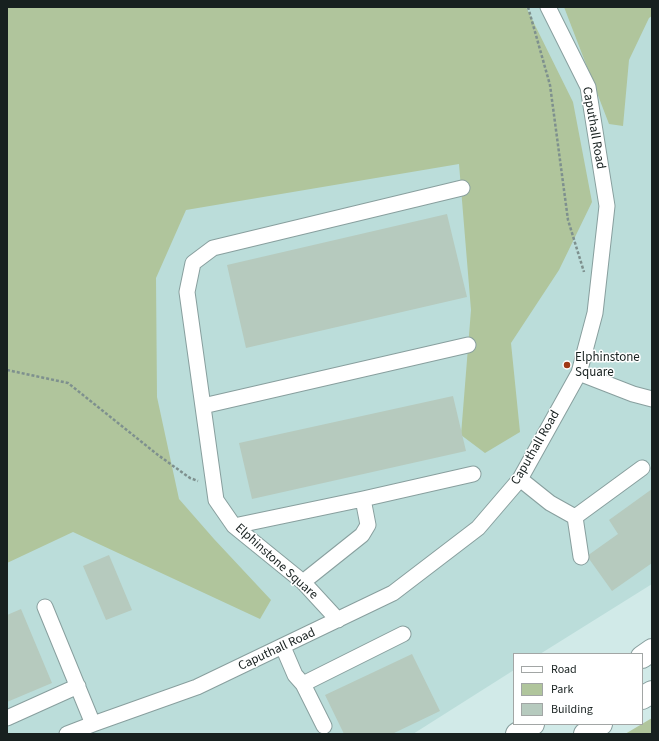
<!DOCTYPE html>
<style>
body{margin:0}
#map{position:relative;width:659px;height:741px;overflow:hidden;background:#d1eae8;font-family:"Source Sans 3",sans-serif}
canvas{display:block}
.frame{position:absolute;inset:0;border:8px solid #17201f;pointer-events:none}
.legend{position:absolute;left:513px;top:653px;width:130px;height:72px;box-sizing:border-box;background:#fff;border:1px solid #a2a6a5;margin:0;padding:5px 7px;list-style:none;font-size:12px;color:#17201f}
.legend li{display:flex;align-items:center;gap:8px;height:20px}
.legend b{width:20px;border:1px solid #a2a6a5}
</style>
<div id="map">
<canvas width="659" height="741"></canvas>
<div class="frame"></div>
<ul class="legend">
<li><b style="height:5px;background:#fff"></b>Road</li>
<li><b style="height:11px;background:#b0c59c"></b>Park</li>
<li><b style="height:11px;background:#b6cabe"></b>Building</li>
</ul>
</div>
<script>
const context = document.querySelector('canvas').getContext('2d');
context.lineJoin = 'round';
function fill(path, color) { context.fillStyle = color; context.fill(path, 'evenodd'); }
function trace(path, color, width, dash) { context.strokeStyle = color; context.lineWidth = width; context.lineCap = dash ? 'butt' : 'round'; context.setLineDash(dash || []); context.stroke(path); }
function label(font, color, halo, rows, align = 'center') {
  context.font = font + ' "Source Sans 3",sans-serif'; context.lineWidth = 3; context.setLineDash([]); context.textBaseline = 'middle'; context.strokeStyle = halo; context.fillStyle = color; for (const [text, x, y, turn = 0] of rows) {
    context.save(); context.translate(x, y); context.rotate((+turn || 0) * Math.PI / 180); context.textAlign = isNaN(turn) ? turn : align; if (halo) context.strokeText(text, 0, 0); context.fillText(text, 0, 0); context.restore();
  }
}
fill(new Path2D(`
 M7 7H652V584L540 654H514V670L413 734H7Z`), '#bbddda');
fill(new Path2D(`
 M7 7H526L573 102 592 202 559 270 511 343 520 432 485 453 461 435 471 310 459 164 186 210 156 278 157 397 179 499 214 539 271 600 260 619 73 532 7 563Z
 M564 7H652V16L649 18 629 60 623 126 609 124Z
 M652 718V734H625Z`), '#b0c59c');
fill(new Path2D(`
 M447 214 467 297 246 348 227 265Z
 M453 396 466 451 252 499 239 443Z
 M652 489V563L612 591 587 556 618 534 609 520Z
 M109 555 132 610 106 620 83 566Z
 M21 609 52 683 7 702V615Z
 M412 654 440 711 392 734H344L325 695Z`), '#b6cabe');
const minor = new Path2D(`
 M579 373 633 394 652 399
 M203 406 468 345
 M520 479 550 503 575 517 642 468
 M575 517 581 557
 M234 526 363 499 473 474
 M303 582 362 535 368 525 363 499
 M45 607 93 724
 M338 620 303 582 234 526 216 500 187 292 193 263 213 248 462 188
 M283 647 295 675 303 684 403 634
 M303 684 324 726
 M7 718 78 686
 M67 734 93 724 197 687 393 593 478 528 520 479 579 373 595 313 607 206 588 87 548 7`);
const highway = new Path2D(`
 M642 657 652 650
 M642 698 652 692
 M517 734 533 724
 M585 734 601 724`);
trace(minor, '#889f9e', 17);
trace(highway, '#889f9e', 24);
trace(new Path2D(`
 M528 7 550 85 568 220 584 272
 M7 370 68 383 158 455 190 478 198 481`), '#7e908e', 2.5, [3, 2]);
trace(minor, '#fff', 15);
trace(highway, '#fff', 22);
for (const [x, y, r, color] of [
 [567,365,4,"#9f3915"]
]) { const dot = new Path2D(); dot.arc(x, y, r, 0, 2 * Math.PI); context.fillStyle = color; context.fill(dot); trace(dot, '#fff', 1.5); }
label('13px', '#17201f', '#fff', [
 ["Caputhall Road",593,128,80],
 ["Caputhall Road",536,448,-60],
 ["Elphinstone Square",276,562,42],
 ["Caputhall Road",277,650,-25]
]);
label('13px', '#17201f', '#fff', [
 ["Elphinstone",575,358],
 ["Square",575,373]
], 'left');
</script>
